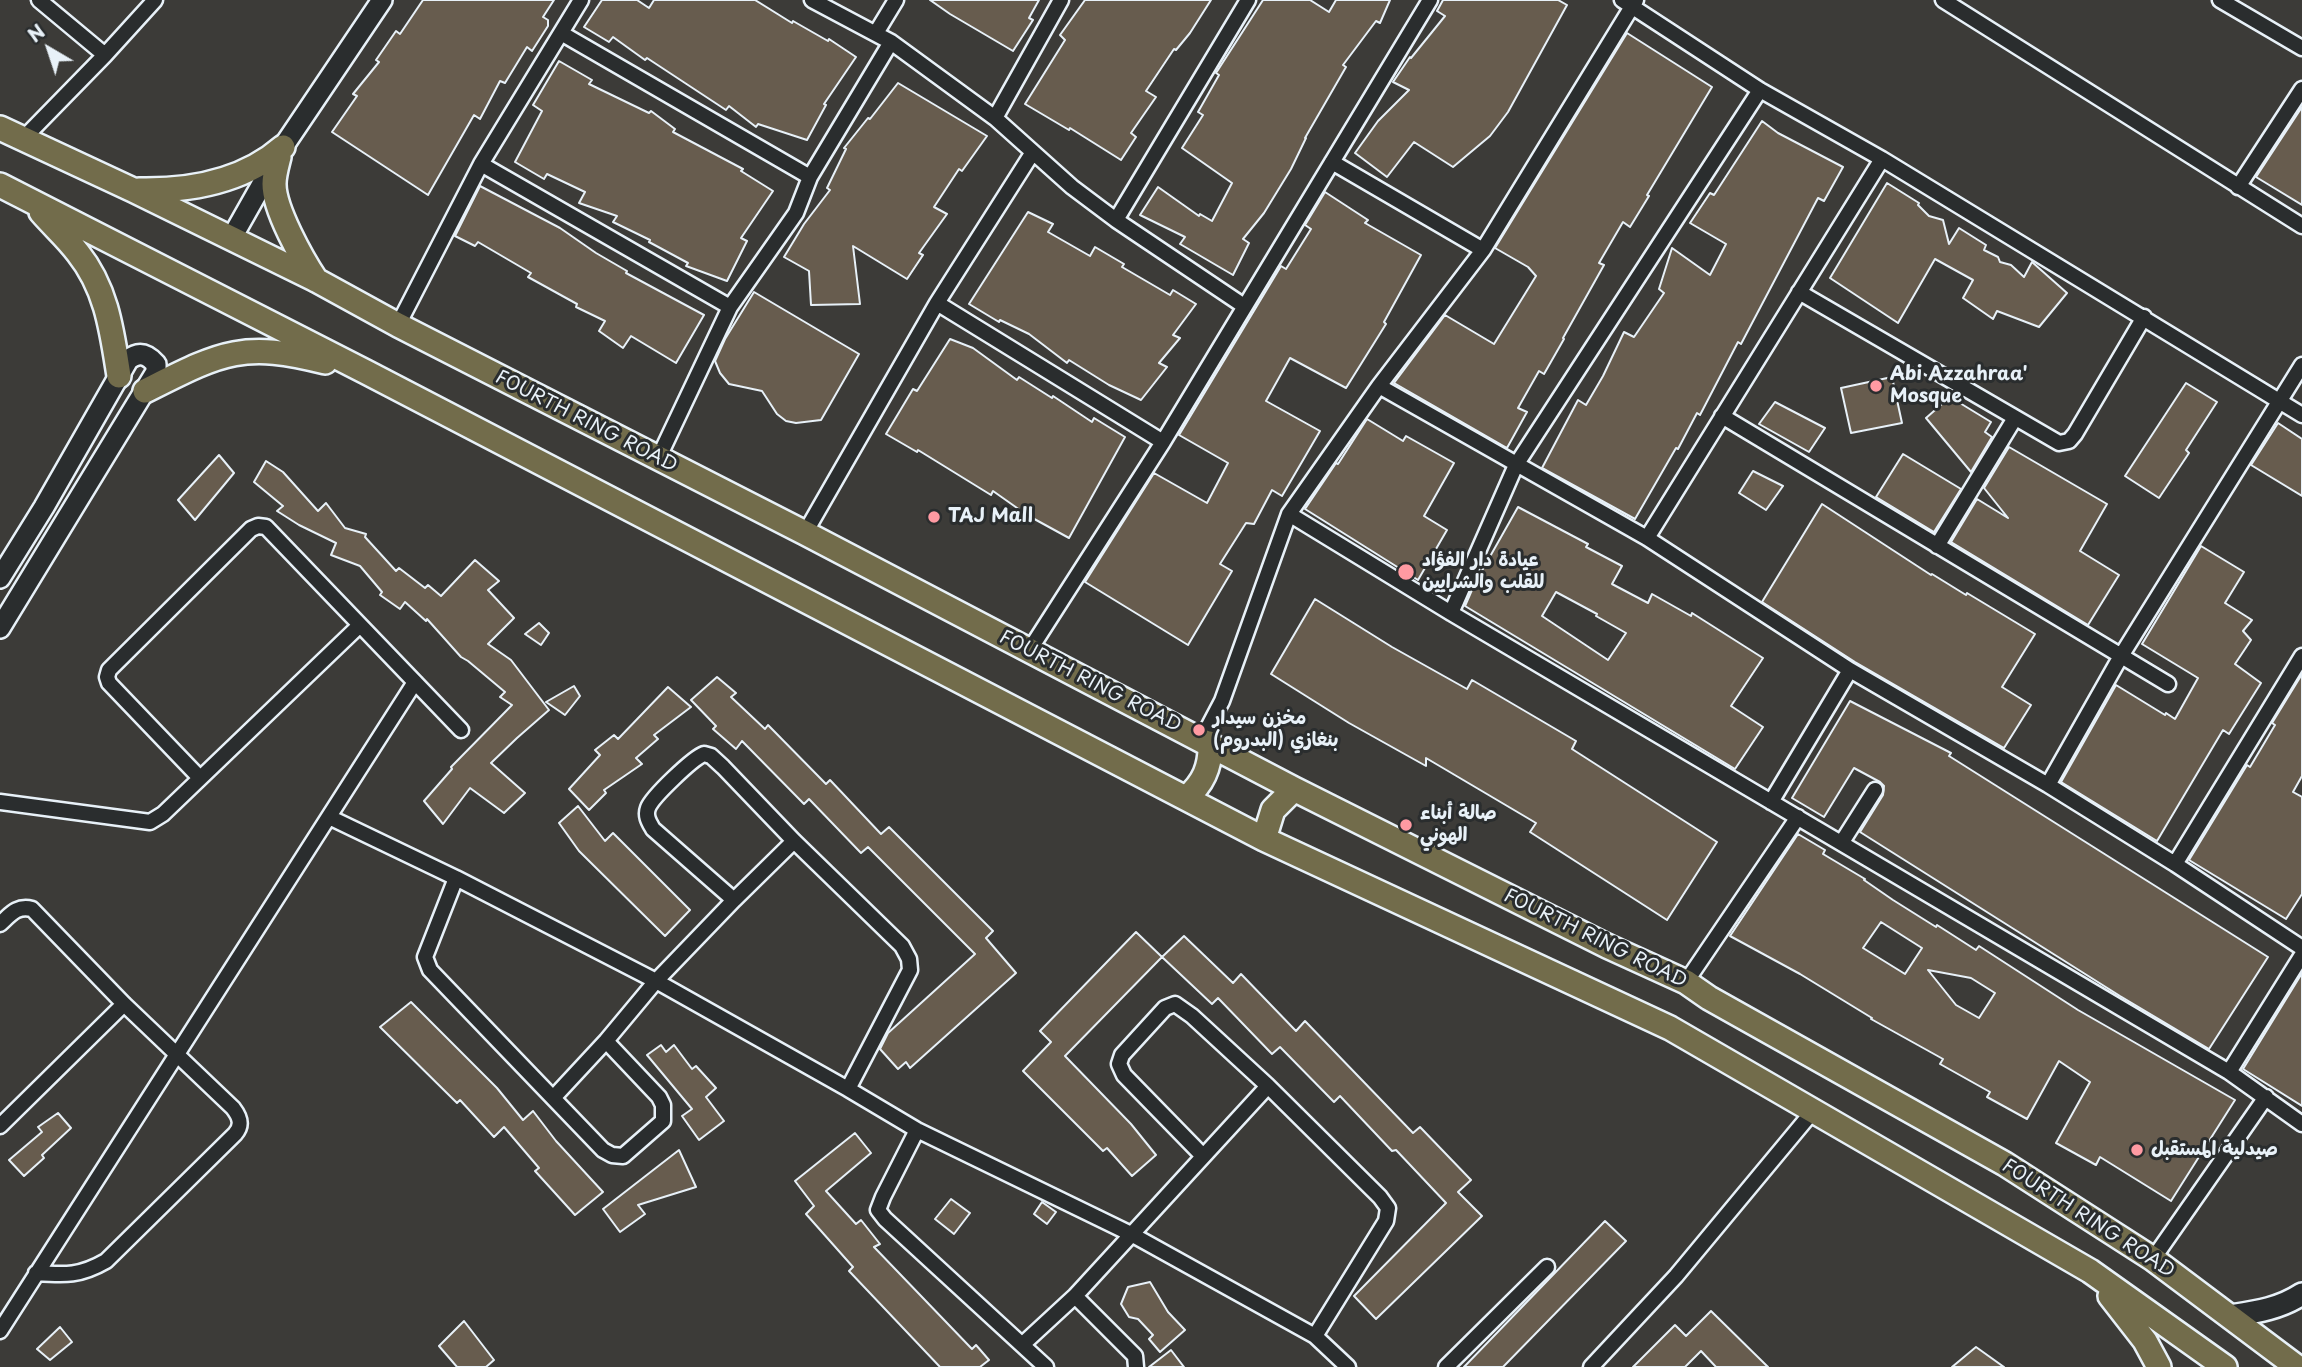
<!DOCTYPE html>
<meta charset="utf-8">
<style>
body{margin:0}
#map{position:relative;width:2302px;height:1367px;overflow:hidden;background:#3c3b38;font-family:"Playpen Sans",sans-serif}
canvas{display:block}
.north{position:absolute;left:14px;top:14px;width:70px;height:70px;-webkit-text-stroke:5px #2a2d2e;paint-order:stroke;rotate:321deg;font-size:19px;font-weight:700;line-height:28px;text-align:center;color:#e8f1f8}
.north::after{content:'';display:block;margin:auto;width:24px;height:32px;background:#e8f1f8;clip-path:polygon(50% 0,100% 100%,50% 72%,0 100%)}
</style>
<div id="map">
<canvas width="2302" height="1367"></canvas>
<div class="north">N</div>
</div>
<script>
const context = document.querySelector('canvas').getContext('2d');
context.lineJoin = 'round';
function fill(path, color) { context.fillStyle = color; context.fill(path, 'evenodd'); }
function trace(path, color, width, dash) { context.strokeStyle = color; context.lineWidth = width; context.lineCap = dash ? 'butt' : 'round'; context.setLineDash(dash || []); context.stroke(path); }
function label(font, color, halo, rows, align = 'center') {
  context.font = font + ' "Playpen Sans","Playpen Sans Arabic",sans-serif'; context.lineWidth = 6; context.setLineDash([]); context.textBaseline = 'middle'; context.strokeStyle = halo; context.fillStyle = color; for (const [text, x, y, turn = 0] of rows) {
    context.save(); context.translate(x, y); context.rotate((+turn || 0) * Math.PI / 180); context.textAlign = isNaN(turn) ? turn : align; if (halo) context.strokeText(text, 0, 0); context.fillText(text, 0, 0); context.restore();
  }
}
const building = new Path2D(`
 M423 0H554L543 17 548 20V26L532 51 527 47 505 83 500 81 480 119 474 115 428 195 332 132 357 96 353 94 379 62 376 60 396 31 400 34Z
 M602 0H637L649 8 654 0H755L792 23 793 21 828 41 829 39 856 57 824 104 826 105 807 140 758 124 756 127 729 106 726 110 647 58 645 60 613 37 609 42 584 27Z
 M930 0H1039L1029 18 1033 20 1013 51 950 14Z
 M1085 0H1211L1190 33 1176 50 1174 49 1146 91 1156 97 1131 133 1136 137 1121 160 1070 128 1069 130 1025 104 1065 40 1060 35Z
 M1263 0H1310L1329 12 1336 0H1390L1380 23 1376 21 1343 65 1346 67 1305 138H1306L1291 169 1264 213 1243 239 1249 243 1233 275 1180 244 1185 237 1140 215 1158 187 1199 216 1200 214 1212 221 1232 183 1182 148 1203 115 1198 112 1219 75 1216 73Z
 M1443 0H1558L1567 5 1508 112 1490 136 1453 167 1414 142 1387 177 1355 153 1378 121 1409 90 1393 82 1410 57 1411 58 1445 16 1437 11Z
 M1627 33 1712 87 1647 195 1649 196 1630 227 1623 222 1599 263 1604 265 1563 338 1564 339 1544 374 1539 371 1518 408 1527 412 1507 448 1394 383 1445 315 1494 344 1536 276 1528 267 1495 248Z
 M559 61 592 80 589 84 649 113 651 111 675 129 673 132 743 169 741 171 773 191 741 238 747 241 727 281 686 266 688 263 649 242 650 240 613 222 617 216 579 203 585 192 547 174 544 179 515 162 542 111 533 105Z
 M898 83 987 136 962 171 959 169 934 207 947 214 919 253 923 255 907 279 853 246 860 304 811 305 809 271 784 257 804 224 830 190 827 188 846 149 844 148 868 118 870 119Z
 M2302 107V205L2256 177Z
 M1762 121 1778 133 1843 167 1824 201 1818 198 1741 344 1738 342 1700 415 1697 413 1678 449 1676 448 1635 519 1542 468 1578 400 1586 405 1603 376 1624 332 1634 337 1664 293 1659 289 1672 248 1710 275 1726 244 1690 223 1710 193 1714 195Z
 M1887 183 1919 203 1918 205 1929 216 1943 220 1949 244 1959 228 1986 245 1984 250 1998 257 2000 262 2011 265 2024 277 2032 262 2067 293 2039 327 1997 311 1993 319 1963 298 1973 280 1935 259 1898 323 1830 278Z
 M480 186 560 228 596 253 627 271 626 273 704 315 676 363 631 336 623 348 599 331 605 321 576 307 577 304 528 277 531 273 478 242 475 246 455 236Z
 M1325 192 1368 220 1365 223 1421 255 1384 322 1386 324 1346 388 1290 358 1266 401 1320 431 1282 496 1272 490 1254 524 1246 523 1220 564 1232 571 1188 645 1085 582 1154 473 1207 503 1228 463 1179 435 1281 266 1286 269 1311 229 1305 225Z
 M1028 212 1053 224 1048 232 1090 256 1095 247 1124 264 1122 267 1170 295 1173 290 1196 304 1173 335 1180 338 1159 363 1167 367 1141 400 1109 385 1069 360 1067 363 1029 334 1000 320 999 322 969 304Z
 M754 292 859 354 821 420 796 423 786 421 777 414 762 391 729 384 720 373 715 361 725 339Z
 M950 339 973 348 1017 380 1019 377 1052 398 1053 396 1092 422 1094 418 1125 437 1069 538 1027 515 993 491 991 495 918 450 917 452 886 434 913 389 917 391Z
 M1892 377 1902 423 1851 433 1841 388Z
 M2186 383 2217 402 2186 450 2189 453 2159 498 2125 476Z
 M1950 397 1991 422 1985 432 1992 437 1971 472 1926 418Z
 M1775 402 1825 428 1809 452 1759 424Z
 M1367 419 1403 441 1406 436 1454 463 1424 516 1447 530 1418 580 1305 509 1336 463 1338 464Z
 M2278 423 2302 439V496L2251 465Z
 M2009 447 2107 504 2080 551 2119 575 2088 625 1951 542 1977 499 2008 518 1984 488Z
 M1903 454 1961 489 1934 532 1876 497Z
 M219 455 234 473 195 520 178 500Z
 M266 461 283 472 318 511 326 503 345 528 366 534 365 537 396 571 399 568 425 588 428 585 441 596 475 560 499 581 488 590 514 618 488 644 511 660 549 710 517 738 491 763 525 793 504 813 470 788 443 824 424 801 452 769 451 767 512 705 500 697 505 692 468 661 461 657 427 619 426 621 405 602 400 609 380 595 382 592 360 566 331 555 336 543 299 525 277 511 283 506 254 482Z
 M1753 471 1783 486 1766 510 1739 493Z
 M1822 504 1931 575 1932 574 1966 595 1967 593 2035 634 2002 687 2031 705 2004 748 1855 662 1762 602Z
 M1518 507 1588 544 1586 547 1622 566 1612 584 1648 603 1652 594 1691 616 1692 613 1763 658 1731 706 1763 727 1735 769 1465 606 1475 583ZM1556 592 1597 614 1596 616 1626 633 1608 660 1542 616Z
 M2201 546 2244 572 2225 603 2252 620 2243 631 2251 640 2235 664 2261 683 2229 734 2223 730 2157 841 2061 782 2116 685 2165 715 2166 713 2175 719 2198 678 2142 644Z
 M1315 599 1392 647 1467 689 1472 680 1576 741 1572 749 1717 842 1667 920 1530 832 1536 823 1426 758V766L1349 723 1271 674Z
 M539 623 549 633 541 645 525 634Z
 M2302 674V776L2293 792 2302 797V894L2286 919 2189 860 2247 765 2250 767 2275 725 2272 723Z
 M717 677 736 693 731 697 765 729 768 725 826 784 830 780 881 834 889 827 993 931 986 938 1016 973 910 1068 906 1062 898 1069 880 1049 888 1033 975 954 868 847 861 853 809 799 804 804 742 741 736 749 713 729 716 726 691 700Z
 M574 686 580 696 565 715 546 702Z
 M668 687 691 707 654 735 658 739 636 758 642 764 604 790 606 793 589 810 569 789 600 755 595 750 614 735 618 739Z
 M1850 701 1951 753 1949 756 2268 957 2209 1049 2120 996 1860 832 1883 795 1884 786 1880 782 1854 768 1824 817 1792 798Z
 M578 806 605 841 613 833 690 910 665 936 579 851 559 823Z
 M1798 834 1825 850 1823 854 1865 879 1864 880 1893 900 1936 927 1937 925 1976 950 1979 946 2078 1010 2235 1100 2171 1201 2100 1157 2096 1165 2056 1143 2090 1082 2059 1061 2027 1119 1987 1097 1990 1092 1940 1064 1943 1059 1871 1019 1872 1018 1800 974 1730 936ZM1881 922 1922 948 1905 974 1863 948ZM1928 970 1971 978 1995 993 1979 1018 1956 1005Z
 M1136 932 1162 957 1065 1056 1131 1124 1156 1155 1132 1176 1107 1148 1103 1151 1023 1071 1051 1042 1040 1031Z
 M1184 936 1233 983 1241 974 1296 1031 1305 1021 1413 1133 1420 1127 1471 1180 1458 1192 1482 1216 1376 1319 1354 1296 1446 1203 1396 1150 1392 1151 1340 1096 1334 1102 1280 1047 1272 1054 1218 998 1212 1004 1162 957Z
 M2302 973V1106L2243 1069Z
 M411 1002 497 1088 523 1120 533 1111 556 1141 603 1192 575 1215 535 1171 539 1168 504 1127 494 1137 460 1100 457 1103 380 1027Z
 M661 1045 666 1052 674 1045 692 1069 696 1066 716 1088 706 1097 724 1121 699 1140 682 1116 692 1109 647 1055Z
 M58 1113 71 1128 42 1155 44 1158 24 1176 9 1160 42 1132 38 1127Z
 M855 1133 871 1153 826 1191 856 1224 861 1220 880 1244 874 1247 972 1349 976 1345 989 1360 980 1367H940L849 1271 853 1267 806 1214 814 1206 795 1181Z
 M679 1150 696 1187 638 1205 645 1214 620 1232 603 1209Z
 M951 1199 970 1213 954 1234 935 1219Z
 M1042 1202 1056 1212 1047 1224 1034 1214Z
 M1605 1221 1626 1241 1503 1367H1464Z
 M1150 1282 1168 1312 1185 1330 1160 1352 1149 1339 1153 1335 1138 1319 1129 1317 1121 1304 1128 1287Z
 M1711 1311 1768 1367H1716L1701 1351 1685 1367H1633L1675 1325 1686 1336Z
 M464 1321 494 1360 486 1367H457L439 1346Z
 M60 1327 72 1342 50 1360 37 1349Z
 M1976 1347 2004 1367H1952Z
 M1171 1350 1184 1367H1149Z`);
fill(building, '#675c4e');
trace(building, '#e8f1f8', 2);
const minor = new Path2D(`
 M39 0 105 55 155 0
 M812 0 891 42 995 118 1072 187 1116 220 1244 306
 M1622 0 1760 90 1882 159 2302 415
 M1943 0 2302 226
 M2220 0 2302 48
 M561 33 810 177
 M876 33 896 0
 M995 118 1061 0
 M22 140 105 55
 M1332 162 1483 250
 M481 164 730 307
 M2238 187 2302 89
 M1116 220 1248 0
 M1799 292 2059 443 2069 441 2075 434 2144 317
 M937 303 1163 442
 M398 325 481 164 581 0
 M1379 386 1647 538 1850 670 2048 785 2175 864 2302 948
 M1722 416 2168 684
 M658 459 730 307 796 213 810 177 891 42
 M1289 514 1451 613 2229 1072 2302 1124
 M805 533 937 303 1033 152
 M1647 538 1882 159
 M1937 546 2015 418
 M1451 613 1516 465 1760 90
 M1029 651 1163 442 1430 0
 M1202 739 1222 701 1289 514 1379 386 1483 250 1636 0
 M200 778 109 683 107 677 109 670 251 529 258 526 266 527 461 730
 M2048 785 2121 656 2302 365
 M0 802 150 822 163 814 359 626
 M1771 802 1850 670
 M329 817 456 878 656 981 848 1089 917 1130 1131 1234 1315 1336 1348 1367
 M1842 842 1875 790
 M2175 864 2302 656
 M456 878 425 957 430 970 603 1150 612 1155 623 1156 663 1121V1105L659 1097 606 1041
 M734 900 653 829C649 822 645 816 648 808 652 797 693 758 704 754L711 756 723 767 794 841 902 946 909 959 910 970 848 1089
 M0 924C10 915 17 905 32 909L124 1004 233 1108C240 1117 243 1125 235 1134L106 1261C80 1276 66 1275 36 1273
 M1686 982 1798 817
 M2229 1072 2302 955
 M554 1097 606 1041 656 981 734 900 794 841
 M0 1126 124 1004
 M917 1130 883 1197 878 1210 885 1219 1046 1367
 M1203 1156 1124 1075 1119 1064 1122 1055 1165 1008 1175 1004 1192 1016 1268 1086 1380 1197 1388 1208 1386 1221 1315 1336
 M2153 1259 2266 1097
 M1075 1296 1135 1356 1136 1367
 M0 1331 415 682
 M1023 1344 1075 1296 1268 1086
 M1446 1367 1547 1267
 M1591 1367 1676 1276 1814 1110`);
const tertiary = new Path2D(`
 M231 239 283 147 382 0
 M0 578 44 507 128 360C139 351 147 354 156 364V372L0 628`);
const secondary = new Path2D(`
 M2230 1316C2256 1312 2279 1309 2302 1294`);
const primary = new Path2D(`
 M0 128 133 190 316 280 398 325 805 533 1294 789 1607 946 1686 982 1709 998 2005 1164 2153 1259 2297 1367
 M279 157C277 165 274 175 274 184 274 209 302 259 316 280
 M0 185 366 372 1264 839 1670 1028 2090 1271 2225 1367
 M139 190C190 191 244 181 283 147
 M41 212C53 226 67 238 78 253 107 289 112 332 119 376
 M145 391C219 354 241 340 325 362
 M1186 798C1204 783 1211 766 1210 743
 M1264 839 1273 810 1294 789
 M2110 1296 2145 1341 2159 1367`);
trace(minor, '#e8f1f8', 19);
trace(tertiary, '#e8f1f8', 24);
trace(secondary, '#e8f1f8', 26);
trace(primary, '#e8f1f8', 28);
trace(minor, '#2a2d2e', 14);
trace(tertiary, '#2a2d2e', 19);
trace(secondary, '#2a2d2e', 21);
trace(primary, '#726c4b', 23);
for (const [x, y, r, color] of [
 [1876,386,7,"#ff9aa2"],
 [934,517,7,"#ff9aa2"],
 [1406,572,9,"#ff9aa2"],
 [1199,730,7,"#ff9aa2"],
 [1406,825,7,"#ff9aa2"],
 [2137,1150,7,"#ff9aa2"]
]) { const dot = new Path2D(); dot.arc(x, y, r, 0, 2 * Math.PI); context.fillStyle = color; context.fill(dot); trace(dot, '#2a2d2e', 2.5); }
label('bold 19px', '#e8f1f8', '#2a2d2e', [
 ["Abi Azzahraa'",1890,375],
 ["Mosque",1890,397],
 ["TAJ Mall",948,517],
 ["عيادة دار الفؤاد",1422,561],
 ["للقلب والشرايين",1422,583],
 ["مخزن سيدار",1213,719],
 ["بنغازي (البدروم)",1213,741],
 ["صالة أبناء",1420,814],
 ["الهوني",1420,836],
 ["صيدلية المستقبل",2151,1150]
], 'left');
label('19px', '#e8f1f8', '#2a2d2e', [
 ["FOURTH RING ROAD",586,422,27],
 ["FOURTH RING ROAD",1090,682,27],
 ["FOURTH RING ROAD",1595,939,26],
 ["FOURTH RING ROAD",2088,1219,33]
]);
</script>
